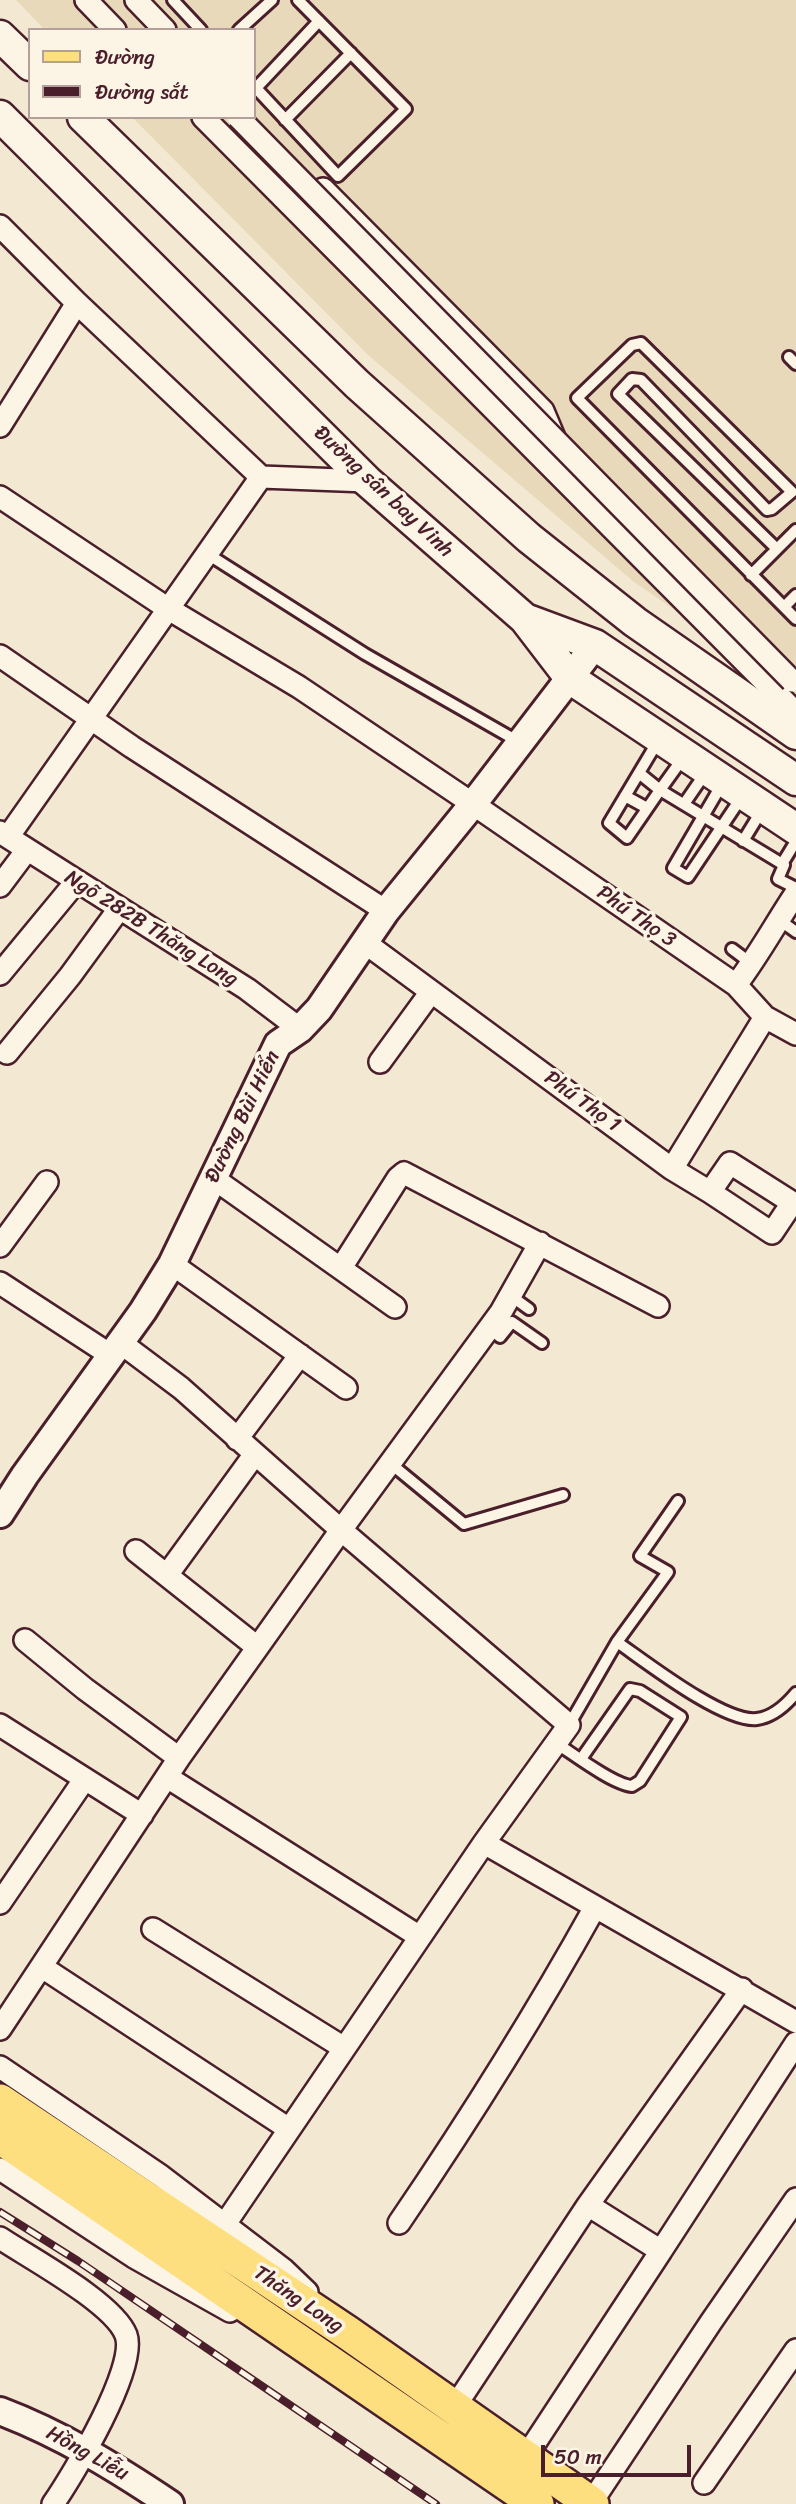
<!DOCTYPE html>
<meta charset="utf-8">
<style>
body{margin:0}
#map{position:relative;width:796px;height:2504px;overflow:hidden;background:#f3e8d2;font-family:Sriracha,sans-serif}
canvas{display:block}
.legend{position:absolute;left:28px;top:28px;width:228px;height:91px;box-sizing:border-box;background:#fcf5e5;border:2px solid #b59f9b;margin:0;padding:9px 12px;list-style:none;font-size:21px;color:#4a1f2b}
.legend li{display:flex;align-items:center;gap:14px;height:35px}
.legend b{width:35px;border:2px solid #b59f9b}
.scale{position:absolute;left:541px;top:2445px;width:150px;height:32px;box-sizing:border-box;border:4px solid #4a1f2b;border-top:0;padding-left:9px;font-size:21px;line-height:24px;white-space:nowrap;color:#4a1f2b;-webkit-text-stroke:5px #fcf5e5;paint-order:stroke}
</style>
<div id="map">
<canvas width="796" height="2504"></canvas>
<ul class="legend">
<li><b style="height:9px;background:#fedf80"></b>Đường</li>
<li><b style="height:9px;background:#4a1f2b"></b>Đường sắt</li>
</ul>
<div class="scale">50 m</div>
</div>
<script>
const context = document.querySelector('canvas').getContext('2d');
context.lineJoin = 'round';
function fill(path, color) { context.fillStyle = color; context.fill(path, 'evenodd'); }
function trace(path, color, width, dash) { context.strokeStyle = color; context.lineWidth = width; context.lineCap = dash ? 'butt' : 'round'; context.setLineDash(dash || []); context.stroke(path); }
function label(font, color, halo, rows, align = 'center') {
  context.font = font + ' Sriracha,sans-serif'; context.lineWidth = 7; context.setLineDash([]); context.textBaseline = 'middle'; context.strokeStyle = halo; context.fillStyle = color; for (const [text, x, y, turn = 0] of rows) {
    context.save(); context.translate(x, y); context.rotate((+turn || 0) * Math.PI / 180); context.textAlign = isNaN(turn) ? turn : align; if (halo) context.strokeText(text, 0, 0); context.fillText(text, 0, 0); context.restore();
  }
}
fill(new Path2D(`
 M16 0H796V693L634 582 368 355 132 117H254V30H45Z`), '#e9d9bb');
const service = new Path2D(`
 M173 0 201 30
 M239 30 272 0
 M254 86 338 176 406 109 298 0
 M256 88 319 21
 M285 120 351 53
 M789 357 796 364
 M777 549 618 394 632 379 641 380 767 510 772 509 792 492 641 343 632 345 577 398 796 619
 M206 553 365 654 519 742
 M751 575 796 530
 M784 607 796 595
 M658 741 609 823 627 838 660 790 784 865 778 879 796 888
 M639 773 660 790 683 758
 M722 784 673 868 688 877 743 795
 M625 796 647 808
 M684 804 706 772
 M743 841 762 810
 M782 864 796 841
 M778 919 796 932
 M732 949 752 964
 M511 1296 529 1309
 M489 1328 500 1337 512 1322 542 1343
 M390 1463 464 1524 563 1495
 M617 1642C646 1662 724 1723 757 1719 773 1717 786 1705 796 1693
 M569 1725 617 1642 668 1572 640 1556 678 1501
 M556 1743C573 1754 614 1785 632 1786L640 1781 681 1717 640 1691 630 1689 581 1759`);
const minor = new Path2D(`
 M86 0 115 30
 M136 0 165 30
 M203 117 796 713
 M323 189 543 411 556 442
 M0 226 77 303 261 477
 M0 426 77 303
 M0 497 167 608 299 687 473 804 736 985 765 1017 796 1034
 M0 656 132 747 386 911
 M0 832 247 989 300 1029
 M8 837 261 477 367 481
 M0 886 27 850
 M364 942 672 1169 710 1192 730 1163 796 1205
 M0 974 76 882
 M736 985C758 956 776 923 796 893
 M7 1053 70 976 119 909
 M380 1062 431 992
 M672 1169 765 1017
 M213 1178 395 1307
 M710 1192 772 1233 792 1203
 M0 1246 47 1182
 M172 1264 346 1388
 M341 1268 398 1178 404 1173 658 1306
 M0 1283 112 1356
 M121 1343 181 1388 341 1530 569 1725 484 1843 225 2224
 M237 1439 300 1355
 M136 1551 257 1647
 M167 1575 255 1454
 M25 1640 85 1689 179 1758
 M0 1725 142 1815
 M167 1777 420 1937
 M484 1843 796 2022
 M0 1903 84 1780
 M153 1929 344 2048
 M42 1967 289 2129
 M0 2029 179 1758 341 1530 501 1312 540 1243
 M0 2067 161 2176 283 2269 307 2292
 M0 2169 134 2257 230 2311
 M588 2205 661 2251 796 2043
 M399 2223C469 2120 535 2015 595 1907
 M0 2238C30 2258 114 2303 126 2335 138 2367 73 2475 53 2504
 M454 2408 588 2205 742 1989
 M525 2458 661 2251
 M704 2483 796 2350
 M591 2503 711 2322 796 2199`);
const tertiary = new Path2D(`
 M0 1514 25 1475 143 1311 172 1264 278 1044 300 1029 319 1009 386 911 473 804 595 645
 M0 2411C61 2434 116 2468 170 2504`);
const secondary = new Path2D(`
 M0 36 30 65
 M0 116 367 481 525 619 571 679 796 829
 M83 117 357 384 529 538 635 622 796 734
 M525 619 595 645 796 780`);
const primary = new Path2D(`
 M0 2101 348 2333 592 2504
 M0 2137 537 2504`);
trace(service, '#4a1f2b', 16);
trace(minor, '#4a1f2b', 26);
trace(tertiary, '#4a1f2b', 32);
trace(secondary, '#4a1f2b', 35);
trace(primary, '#4a1f2b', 38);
trace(service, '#fcf5e5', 10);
trace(minor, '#fcf5e5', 21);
trace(tertiary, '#fcf5e5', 26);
trace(secondary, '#fcf5e5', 30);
trace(primary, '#fedf80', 33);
const rail = new Path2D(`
 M0 2212 78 2261 436 2504`);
trace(rail, '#4a1f2b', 8);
trace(rail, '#fcf5e5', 5, [16]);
const minorBridge = new Path2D(`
 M238 117 792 681`);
trace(minorBridge, '#4a1f2b', 26, []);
trace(minorBridge, '#fcf5e5', 21);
label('21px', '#4a1f2b', '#fcf5e5', [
 ["Đường sân bay Vinh",383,492,43],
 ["Phú Thọ 3",636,917,35],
 ["Ngõ 282B Thăng Long",151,929,32],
 ["Phú Thọ 1",582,1102,36],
 ["Đường Bùi Hiển",243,1117,-64],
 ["Thăng Long",298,2300,34],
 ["Hồng Liễu",87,2454,29]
]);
</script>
